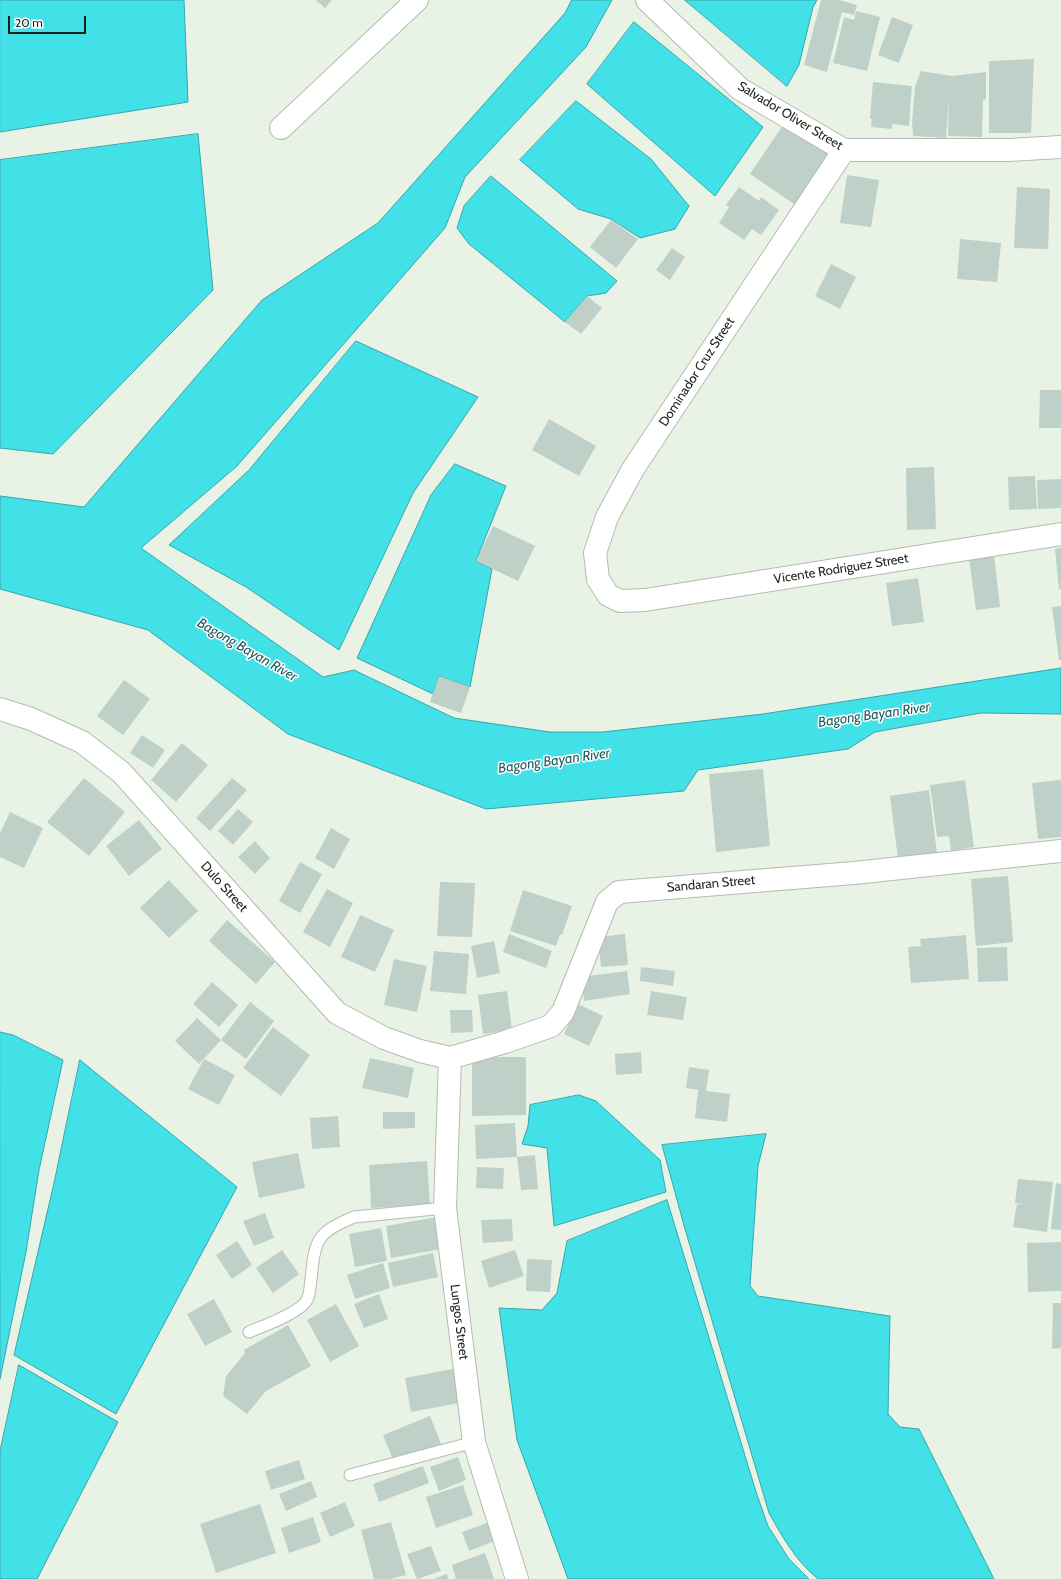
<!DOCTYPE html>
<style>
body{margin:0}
#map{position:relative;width:1061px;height:1579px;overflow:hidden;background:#e9f3e5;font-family:Cabin,sans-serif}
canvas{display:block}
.scale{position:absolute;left:8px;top:16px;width:78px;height:18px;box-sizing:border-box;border:2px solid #1c201b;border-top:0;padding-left:5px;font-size:12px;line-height:14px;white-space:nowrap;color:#1c201b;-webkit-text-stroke:3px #fff;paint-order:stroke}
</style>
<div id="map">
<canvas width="1061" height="1579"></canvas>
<div class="scale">20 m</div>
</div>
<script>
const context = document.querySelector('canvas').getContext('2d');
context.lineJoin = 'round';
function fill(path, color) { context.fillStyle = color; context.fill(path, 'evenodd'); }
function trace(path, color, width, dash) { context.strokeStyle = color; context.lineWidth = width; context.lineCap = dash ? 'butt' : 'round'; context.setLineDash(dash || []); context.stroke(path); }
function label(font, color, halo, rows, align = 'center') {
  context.font = font + ' Cabin,sans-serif'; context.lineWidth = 3; context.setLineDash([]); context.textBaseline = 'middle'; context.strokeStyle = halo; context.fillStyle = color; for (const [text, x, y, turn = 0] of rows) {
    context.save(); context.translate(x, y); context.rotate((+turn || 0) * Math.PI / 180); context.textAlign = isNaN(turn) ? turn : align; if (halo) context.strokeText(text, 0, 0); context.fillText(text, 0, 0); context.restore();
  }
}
const water = new Path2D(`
 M0 0H184L188 102 0 132Z
 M572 0H612L586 47 465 177 445 228 237 466 141 548 323 677 354 670 454 718 550 732H603L763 714 1061 668V714L981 713 875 732 848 749 698 770 684 791 486 809 288 734 148 630 0 589V496L84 507 262 300 378 223 565 13Z
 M685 0H817L813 7 799 65 787 86Z
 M634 22 763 127 715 196 587 84Z
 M576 101 651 159 689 206 675 229 640 238 611 219 578 209 520 160Z
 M198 134 213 290 53 454 0 448V160Z
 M491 176 617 281 606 293 587 296 565 322 469 244 457 228 464 206Z
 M356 341 478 397 413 493 339 650 246 587 169 545 249 470Z
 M455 464 506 486 476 561 492 569 470 687 439 676 433 694 357 658 431 495Z
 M0 1032 13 1035 63 1060 39 1170 26 1252 0 1379Z
 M80 1060 237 1187 116 1414 14 1355 54 1183Z
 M579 1095 596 1101 660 1160 666 1192 554 1226 547 1148 522 1144 528 1126 530 1105Z
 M766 1134 758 1166 750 1286 758 1296 890 1316 888 1414 900 1427 919 1429 994 1579H818C796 1561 783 1538 769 1513L685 1229 662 1145Z
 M667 1200 757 1495 768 1526 789 1559 809 1579H568L517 1440 499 1308 542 1310 557 1293 567 1241Z
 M19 1365 118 1422 37 1579H0V1451Z`);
fill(water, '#42e0e7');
trace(water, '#37a6aa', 1);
fill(new Path2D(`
 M316 0H332L325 8Z
 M821 0H839L857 5 854 15 842 12 827 72 804 65Z
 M856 11 880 17 867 71 833 63 844 17 854 20Z
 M892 17 913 25 899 63 878 55Z
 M1034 59 1031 133H989V61Z
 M921 71 952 76 986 72V99L983 100 982 137 948 136 949 99 946 138 913 136 912 122 915 86Z
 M873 82 912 86 909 126 892 124V129L871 127 872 119H870Z
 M785 122 832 154 797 206 750 174Z
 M847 175 879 180 871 227 840 223Z
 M739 187 759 201 761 197 779 210 761 235 752 229 744 240 719 223 729 207 726 205Z
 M1017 187 1050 189 1048 249 1014 248Z
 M611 220 638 239 616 268 590 247Z
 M960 239 1001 243 997 282 957 279Z
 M672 248 685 257 670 280 656 270Z
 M831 264 856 277 840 309 815 296Z
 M587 296 602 308 581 334 565 322Z
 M1040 390H1061V428H1039Z
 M549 419 596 446 579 476 532 450Z
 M934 467 936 529 907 530 906 468Z
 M1035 476 1037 509 1009 510 1008 477Z
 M1061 479V508L1038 509 1037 480Z
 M493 526 535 546 518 581 476 561Z
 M1061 548V589H1059L1055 549Z
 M994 555 1000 607 976 610 969 558Z
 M918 578 924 622 892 626 886 583Z
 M1061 606V660H1059L1052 607Z
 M439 676 470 687 461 713 430 702Z
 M124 680 150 699 123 735 97 716Z
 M142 735 165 750 153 768 130 753Z
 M182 743 208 765 176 802 151 780Z
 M763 769 770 846 716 852 709 774Z
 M84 778 125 812 89 856 47 822Z
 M232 778 247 790 210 831 196 818Z
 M965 780 974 847 951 851 949 836 937 837 930 785Z
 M1061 780V837L1038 839 1032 783Z
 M929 790 937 853 898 859 890 796Z
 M238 809 253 822 233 845 218 831Z
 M10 812 43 828 24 868 0 857V833Z
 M139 820 162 849 129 876 106 846Z
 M331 828 350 839 334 869 315 858Z
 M255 841 270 858 255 874 238 857Z
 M300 862 322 874 300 913 279 901Z
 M1008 876 1013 942 976 946 971 879Z
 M169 880 198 911 169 938 140 908Z
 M440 882 475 883 472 937 437 936Z
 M327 889 353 903 330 947 303 932Z
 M523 890 572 906 562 935 560 934 556 946 510 931Z
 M360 915 394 930 375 972 341 957Z
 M227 920 275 962 256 984 209 941Z
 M509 934 552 951 546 968 503 952Z
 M625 934 628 965 601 967 598 937Z
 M966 935 969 979 911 983 908 947 921 946 920 939Z
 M494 941 500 973 477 978 471 946Z
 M1007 947 1008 981 978 982 977 948Z
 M434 951 469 954 466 994 430 991Z
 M394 959 427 966 417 1012 384 1005Z
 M641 967 675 971 673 986 640 981Z
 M627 971 630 994 584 1001 581 977Z
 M212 982 238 1005 219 1027 193 1004Z
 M507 991 512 1030 483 1034 478 995Z
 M651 991 687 997 683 1020 647 1015Z
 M250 1002 274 1021 246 1059 221 1040Z
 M578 1004 603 1016 589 1046 564 1034Z
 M450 1010H472L473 1032 451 1033Z
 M197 1018 221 1040 199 1064 175 1041Z
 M273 1027 310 1055 281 1096 243 1068Z
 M641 1052 642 1073 616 1075 615 1054Z
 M472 1057H526V1115L472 1116Z
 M370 1058 414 1068 408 1098 362 1088Z
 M204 1059 235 1075 219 1105 188 1089Z
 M689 1067 709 1070 706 1091 686 1088Z
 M698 1090 730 1094 727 1122 695 1118Z
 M383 1112H415V1128L383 1129Z
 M338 1116 340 1147 312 1149 310 1118Z
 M515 1123 517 1157 476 1159 475 1125Z
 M298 1153 305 1188 259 1198 252 1162Z
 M535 1155 538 1189 521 1190 517 1157Z
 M427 1161 430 1204 371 1208 369 1165Z
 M477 1167 504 1168 503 1189 476 1188Z
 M1018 1179 1053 1182 1047 1232 1013 1227 1017 1204 1031 1205 1015 1203Z
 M1056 1183 1061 1184V1230L1051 1229Z
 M265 1213 274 1238 254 1246 243 1221Z
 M443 1216 448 1248 391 1258 386 1226Z
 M512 1219 513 1241 483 1243 481 1220Z
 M381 1228 387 1261 355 1267 349 1234Z
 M237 1241 252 1265 232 1279 216 1255Z
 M1061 1242V1291L1028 1292 1027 1243Z
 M282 1250 299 1274 273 1293 256 1268Z
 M515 1250 524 1276 489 1288 481 1261Z
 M433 1253 438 1277 393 1287 388 1263Z
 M527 1259 552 1260 550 1292 526 1291Z
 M383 1263 390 1288 355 1299 347 1275Z
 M379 1294 388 1319 364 1328 354 1304Z
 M214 1299 232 1332 205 1346 187 1314Z
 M1053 1303H1061V1348L1052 1349Z
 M336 1304 359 1346 330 1362 307 1320Z
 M288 1325 311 1366 266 1391 247 1414 223 1396 226 1376 245 1353 244 1350Z
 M453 1369 459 1403 411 1412 405 1378Z
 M430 1416 441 1444 394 1462 383 1435Z
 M458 1457 466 1480 439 1491 430 1467Z
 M299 1460 305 1479 271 1490 265 1471Z
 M423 1466 429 1483 379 1502 373 1484Z
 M311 1481 317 1497 286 1511 279 1494Z
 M463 1485 473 1515 436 1528 426 1497Z
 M345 1502 355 1526 330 1537 320 1513Z
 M260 1504 276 1553 216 1573 200 1524Z
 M313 1517 321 1542 289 1553 281 1528Z
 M391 1522 406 1575 390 1579H374L361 1530Z
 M490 1522 497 1540 469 1551 462 1532Z
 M431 1546 441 1571 417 1579 407 1554Z
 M485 1553 494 1579H456L452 1565Z
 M447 1574 448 1579H433Z`), '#bfd0c8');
const service = new Path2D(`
 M249 1332C263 1326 300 1313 307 1300 310 1295 310 1286 311 1279 315 1240 316 1233 354 1217L445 1208
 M350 1475 474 1442`);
const minor = new Path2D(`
 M647 0 740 89 844 150H1009L1061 147
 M281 128 417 0
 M844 150 633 469 607 517 595 553 598 579 608 595 620 601 645 600 1061 534
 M0 709 31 719 82 742 121 772 337 1013 384 1038 420 1051 450 1058 505 1042 551 1026 563 1012 607 902 619 892 854 873 1061 851
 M450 1058 445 1208 474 1442 517 1579`);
trace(service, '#b3bcaf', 13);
trace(minor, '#b3bcaf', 24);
trace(service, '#fff', 11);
trace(minor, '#fff', 22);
label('13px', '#1c201b', '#fff', [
 ["Salvador Oliver Street",790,116,31],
 ["Dominador Cruz Street",697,372,-57],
 ["Vicente Rodriguez Street",841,569,-9],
 ["Sandaran Street",711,884,-5],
 ["Dulo Street",224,887,48],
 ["Lungos Street",459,1322,83]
]);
label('italic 14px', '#1e5d60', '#fff', [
 ["Bagong Bayan River",247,650,30],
 ["Bagong Bayan River",874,715,-8],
 ["Bagong Bayan River",554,761,-8]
]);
</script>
